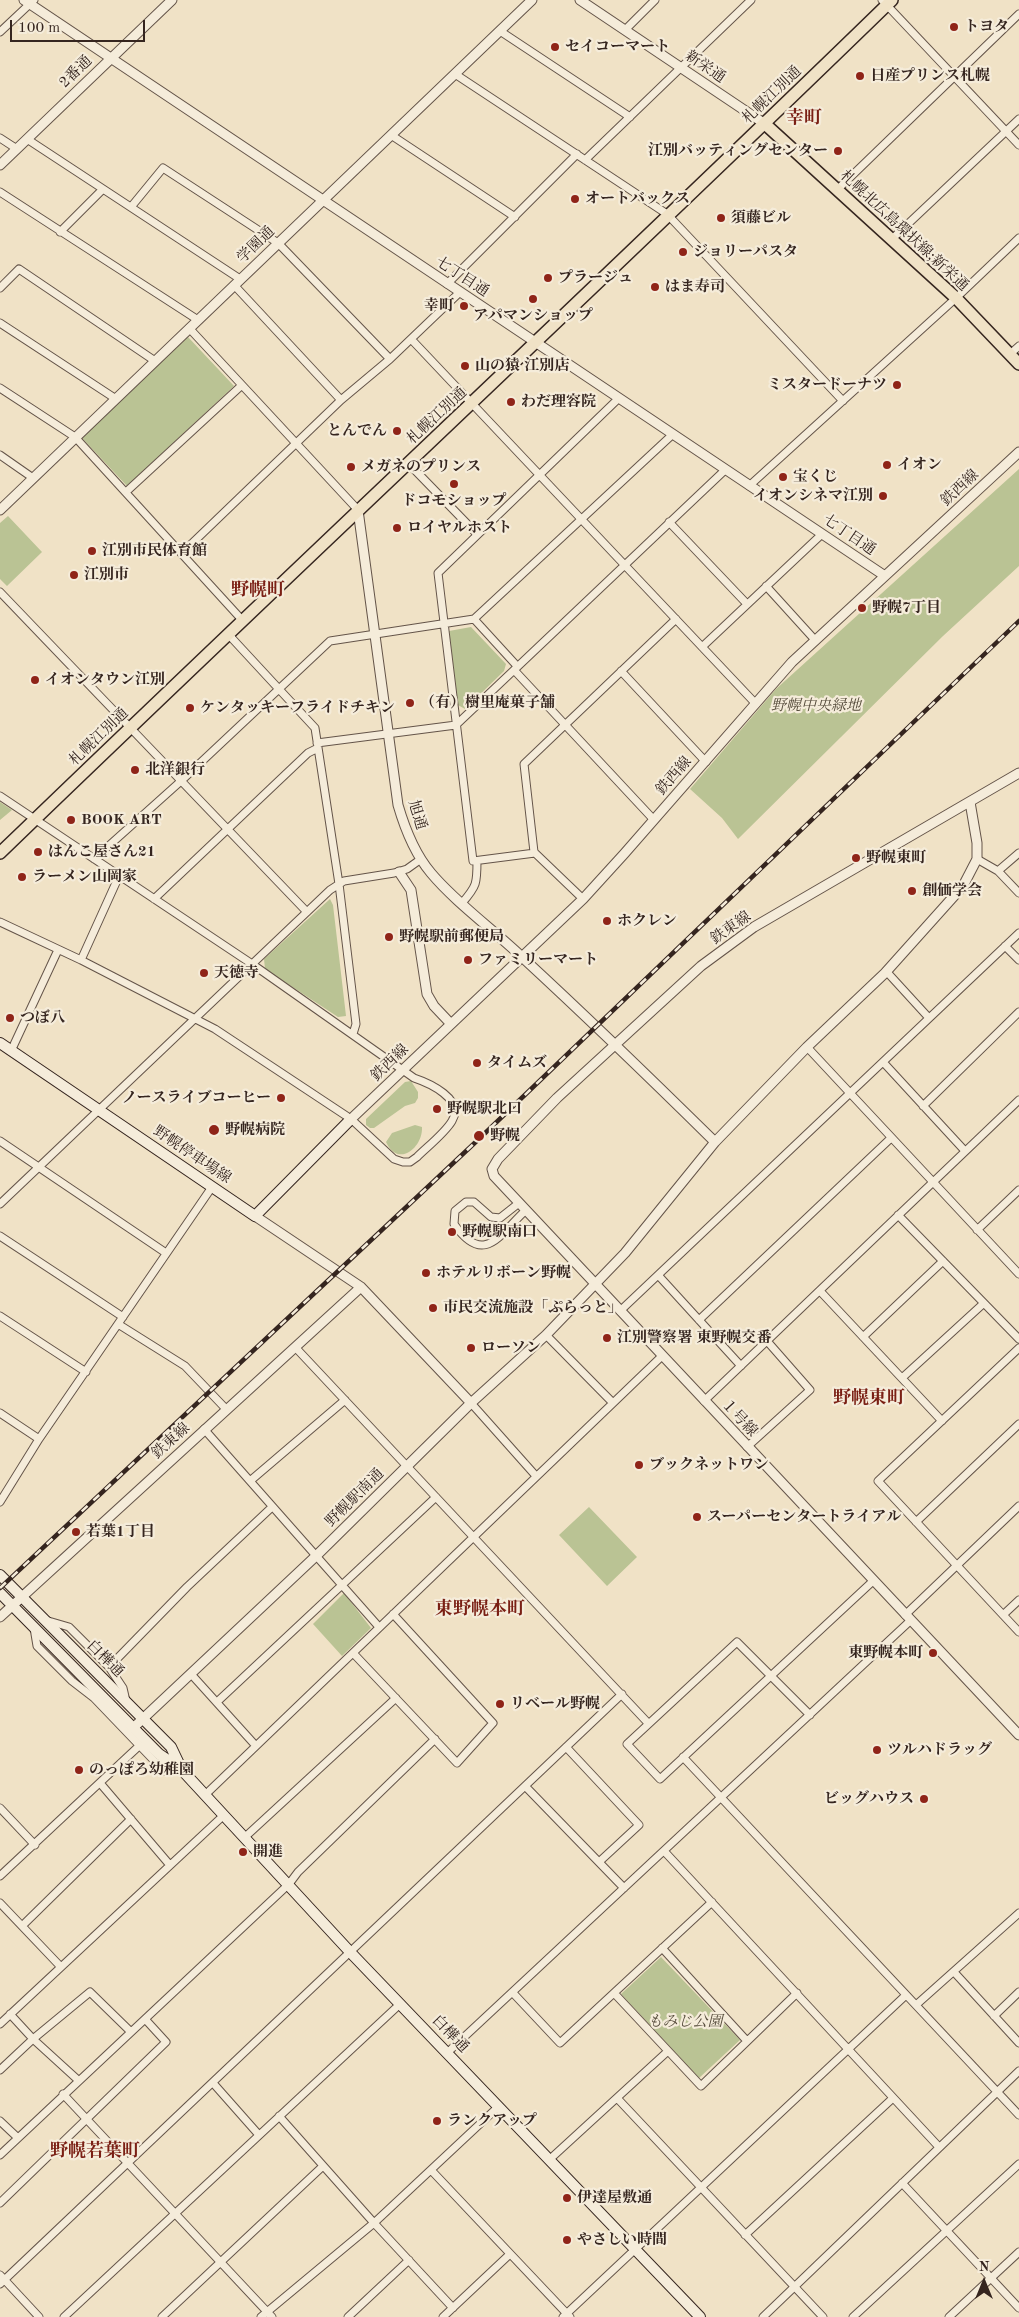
<!DOCTYPE html>
<meta charset="utf-8">
<style>
body{margin:0}
#map{position:relative;width:1019px;height:2317px;overflow:hidden;background:#f0e2c6;font-family:"Old Standard TT",serif}
canvas{display:block}
.north{position:absolute;left:959px;top:2257px;width:50px;height:50px;-webkit-text-stroke:4px #f5ecda;paint-order:stroke;rotate:0deg;font-size:14px;font-weight:700;line-height:20px;text-align:center;color:#35251f}
.north::after{content:'';display:block;margin:auto;width:18px;height:22px;background:#35251f;clip-path:polygon(50% 0,100% 100%,50% 72%,0 100%)}
.scale{position:absolute;left:10px;top:20px;width:135px;height:22px;box-sizing:border-box;border:2px solid #35251f;border-top:0;padding-left:6px;font-size:15px;line-height:18px;white-space:nowrap;color:#35251f;-webkit-text-stroke:4px #f5ecda;paint-order:stroke}
</style>
<div id="map">
<canvas width="1019" height="2317"></canvas>
<div class="north">N</div>
<div class="scale">100 m</div>
</div>
<script>
const context = document.querySelector('canvas').getContext('2d');
context.lineJoin = 'round';
function fill(path, color) { context.fillStyle = color; context.fill(path, 'evenodd'); }
function trace(path, color, width, dash) { context.strokeStyle = color; context.lineWidth = width; context.lineCap = dash ? 'butt' : 'round'; context.setLineDash(dash || []); context.stroke(path); }
function label(font, color, halo, rows, align = 'center') {
  context.font = font + ' "Old Standard TT","Noto Serif JP",serif'; context.lineWidth = 4.5; context.setLineDash([]); context.textBaseline = 'middle'; context.strokeStyle = halo; context.fillStyle = color; for (const [text, x, y, turn = 0] of rows) {
    context.save(); context.translate(x, y); context.rotate((+turn || 0) * Math.PI / 180); context.textAlign = isNaN(turn) ? turn : align; if (halo) context.strokeText(text, 0, 0); context.fillText(text, 0, 0); context.restore();
  }
}
fill(new Path2D(`
 M188 337 234 386 127 486 81 437Z
 M1019 469V566L943 636 738 839 722 818 690 789 776 689Z
 M8 516 42 552 7 586 0 579V523Z
 M471 627 506 664 504 671 465 709 458 705 449 631Z
 M0 802 12 810 0 820Z
 M330 899 333 905 346 1016 338 1017 265 969 264 959Z
 M411 1081 418 1092V1098L415 1103 405 1106 374 1128H370L366 1125V1119L405 1082Z
 M415 1125 422 1127C423 1148 398 1168 386 1142L392 1133Z
 M589 1507 637 1557 607 1586 559 1535Z
 M344 1593 371 1628 342 1656 313 1624Z
 M661 1957 740 2040 699 2078 621 1994Z`), '#bac394');
const minor = new Path2D(`
 M882 0 1019 145
 M625 30 655 0
 M500 31 630 117
 M0 32 34 0
 M455 74 667 214 843 401
 M391 135 515 217
 M0 138 17 149
 M27 139 240 279
 M585 160 751 0
 M837 190 1019 14
 M0 192 198 320
 M131 207 163 168 278 243 390 359
 M60 232 103 189
 M892 239 1019 119
 M447 284 577 154
 M234 285 341 400
 M0 288 19 269 155 361
 M0 323 116 399
 M189 328 358 510
 M411 339 756 704
 M1010 354 1019 346
 M0 388 75 437 243 621
 M0 455 33 478
 M408 463 477 534
 M749 486 956 298 1019 238
 M126 492 242 385
 M669 522 747 604
 M182 553 341 400 390 359 459 293
 M766 586 815 640
 M0 592 307 912
 M474 619 517 666
 M228 634 315 728 339 884 356 1024 353 1034
 M702 647 822 534
 M514 670 654 820
 M621 671 706 762
 M317 743 456 725 725 470
 M0 796 252 964 414 1078C429 1083 465 1099 452 1121 445 1133 427 1147 417 1157L410 1162H403L394 1159 351 1119 215 1029 81 960 0 922
 M535 853 473 861 438 573 619 398
 M94 859 181 781 330 641 474 619 672 435
 M977 859 998 871 1019 893
 M998 871 1019 853
 M154 899 308 753 318 748
 M583 899 534 852 524 764 676 619
 M462 903C477 886 477 883 477 861
 M1005 946 1019 960
 M81 960 119 876
 M886 971 929 1018
 M807 1047 1019 1274
 M11 1051 58 950
 M883 1062 965 1151
 M923 1106 1019 1012
 M0 1141 166 1253
 M519 1203 500 1218 491 1217 474 1202H466L455 1211 454 1224C484 1267 499 1235 526 1210
 M0 1204 330 890 344 881 394 873 407 869 421 859
 M898 1215 1019 1339
 M977 1230 1019 1190
 M0 1236 123 1317
 M658 1275 741 1366
 M820 1291 942 1421
 M620 1311 1019 933
 M0 1316 86 1372
 M699 1320 891 1138
 M118 1324 185 1366 226 1409
 M546 1335 613 1403
 M863 1337 943 1261
 M295 1347 648 1723
 M1019 1348 878 1481 1019 1632
 M902 1378 984 1303
 M704 1401 1019 1100
 M471 1403 536 1476
 M0 1413 39 1439
 M204 1429 379 1627
 M747 1447 810 1390 767 1341
 M250 1481 345 1400
 M0 1502 39 1439 212 1187
 M916 1522 1019 1424
 M905 1615 1019 1506
 M1003 1615 1019 1600
 M45 1620 69 1627 109 1667 123 1688 126 1701
 M34 1628 37 1646 72 1681 94 1698 164 1771 181 1769
 M353 1653 457 1763 493 1723 393 1614
 M109 1667 187 1587 272 1507
 M191 1674 256 1746
 M217 1702 436 1497
 M810 1715 737 1642 627 1744 660 1779 873 1581
 M566 1747 639 1825 599 1862
 M683 1757 1019 2115
 M100 1783 169 1864
 M525 1786 624 1888
 M205 1795 662 1356
 M0 1808 35 1845
 M244 1838 396 1698
 M664 1851 939 2147
 M0 1876 139 1746
 M0 1903 60 1966
 M22 1926 131 1819
 M662 1948 747 2041
 M954 1972 1019 2043
 M513 1993 560 2043 712 1902
 M614 1993 701 2086 797 1993
 M916 2005 1019 1913
 M10 2014 33 2039 78 2080
 M994 2016 1019 1992
 M0 2024 224 1815
 M447 2053 910 1621
 M0 2070 33 2039 90 1992 131 2032
 M213 2083 259 2135
 M63 2094 272 2317
 M617 2098 823 2317
 M279 2116 374 2223 453 2308
 M0 2121 18 2138
 M0 2155 289 1884 298 1872 435 1739
 M549 2160 668 2051
 M431 2170 570 2317
 M902 2183 1019 2308
 M0 2203 166 2042 145 2019
 M745 2235 893 2098
 M0 2275 39 2317
 M0 2284 622 1694
 M64 2317 400 2004
 M162 2317 323 2166
 M261 2317 374 2223 498 2107
 M348 2317 409 2260
 M443 2317 510 2254
 M563 2317 906 1995
 M763 2317 1019 2071
 M853 2317 1019 2164
 M949 2317 1019 2252`);
const tertiary = new Path2D(`
 M24 0 885 576
 M580 0 765 124
 M0 165 172 0
 M0 510 532 0
 M358 510 398 805C405 829 414 853 431 873 456 903 494 930 523 958 588 1018 652 1080 715 1142
 M1019 773 754 927 701 966 557 1098 498 1159 492 1169 494 1176 1019 1735
 M399 872 411 890 427 994 434 1006 451 1024
 M351 1119 583 899 624 854 792 662 1019 452
 M255 1216 361 1287 471 1403
 M0 1617 361 1287
 M133 1728 316 1556 471 1403 546 1335 625 1253 715 1142 807 1047 885 973 963 886 977 859V843L970 802`);
const secondary = new Path2D(`
 M0 1043 255 1216 351 1119
 M0 1575 171 1747 181 1768
 M0 1593 159 1754 181 1769 351 1953 700 2317`);
const primary = new Path2D(`
 M765 124 956 298 1019 364`);
const trunk = new Path2D(`
 M0 853C296 567 597 287 892 0`);
trace(minor, '#645449', 9);
trace(tertiary, '#645449', 11);
trace(secondary, '#35251f', 12);
trace(primary, '#35251f', 14);
trace(trunk, '#35251f', 14);
trace(minor, '#f5ecda', 7);
trace(tertiary, '#f5ecda', 9);
trace(secondary, '#f5ecda', 10);
trace(primary, '#f0e2c6', 11);
trace(trunk, '#f0e2c6', 11);
const rail = new Path2D(`
 M0 1588 481 1137 1019 621`);
trace(rail, '#35251f', 4.5);
trace(rail, '#f5ecda', 2.5, [8]);
for (const [x, y, r, color] of [
 [954,27,5,"#8f2418"],
 [555,47,5,"#8f2418"],
 [860,76,5,"#8f2418"],
 [838,151,5,"#8f2418"],
 [575,199,5,"#8f2418"],
 [721,218,5,"#8f2418"],
 [683,252,5,"#8f2418"],
 [548,278,5,"#8f2418"],
 [655,287,5,"#8f2418"],
 [533,299,5,"#8f2418"],
 [464,306,5,"#8f2418"],
 [465,366,5,"#8f2418"],
 [897,385,5,"#8f2418"],
 [511,402,5,"#8f2418"],
 [397,431,5,"#8f2418"],
 [887,465,5,"#8f2418"],
 [351,467,5,"#8f2418"],
 [783,477,5,"#8f2418"],
 [454,484,5,"#8f2418"],
 [883,496,5,"#8f2418"],
 [397,528,5,"#8f2418"],
 [92,551,5,"#8f2418"],
 [74,575,5,"#8f2418"],
 [862,608,5,"#8f2418"],
 [35,680,5,"#8f2418"],
 [410,703,5,"#8f2418"],
 [190,708,5,"#8f2418"],
 [135,770,5,"#8f2418"],
 [71,820,5,"#8f2418"],
 [38,852,5,"#8f2418"],
 [856,858,5,"#8f2418"],
 [22,877,5,"#8f2418"],
 [912,891,5,"#8f2418"],
 [607,921,5,"#8f2418"],
 [389,937,5,"#8f2418"],
 [468,960,5,"#8f2418"],
 [204,973,5,"#8f2418"],
 [10,1018,5,"#8f2418"],
 [477,1063,5,"#8f2418"],
 [281,1098,5,"#8f2418"],
 [437,1109,5,"#8f2418"],
 [214,1130,6,"#8f2418"],
 [479,1136,6,"#8f2418"],
 [452,1232,5,"#8f2418"],
 [426,1273,5,"#8f2418"],
 [433,1308,5,"#8f2418"],
 [607,1338,5,"#8f2418"],
 [471,1348,5,"#8f2418"],
 [639,1465,5,"#8f2418"],
 [697,1517,5,"#8f2418"],
 [76,1532,5,"#8f2418"],
 [933,1653,5,"#8f2418"],
 [500,1704,5,"#8f2418"],
 [877,1750,5,"#8f2418"],
 [79,1770,5,"#8f2418"],
 [924,1799,5,"#8f2418"],
 [243,1852,5,"#8f2418"],
 [437,2121,5,"#8f2418"],
 [567,2198,5,"#8f2418"],
 [567,2240,5,"#8f2418"]
]) { const dot = new Path2D(); dot.arc(x, y, r, 0, 2 * Math.PI); context.fillStyle = color; context.fill(dot); trace(dot, '#f5ecda', 2); }
label('bold 15px', '#35251f', '#f5ecda', [
 ["トヨタ",964,27],
 ["セイコーマート",565,47],
 ["日産プリンス札幌",870,76],
 ["江別バッティングセンター",828,151,"right"],
 ["オートバックス",585,199],
 ["須藤ビル",731,218],
 ["ジョリーパスタ",693,252],
 ["プラージュ",558,278],
 ["はま寿司",665,287],
 ["幸町",454,306,"right"],
 ["アパマンショップ",533,316,"center"],
 ["山の猿 江別店",475,366],
 ["ミスタードーナツ",887,385,"right"],
 ["わだ理容院",521,402],
 ["とんでん",387,431,"right"],
 ["イオン",897,465],
 ["メガネのプリンス",361,467],
 ["宝くじ",793,477],
 ["イオンシネマ江別",873,496,"right"],
 ["ドコモショップ",454,501,"center"],
 ["ロイヤルホスト",407,528],
 ["江別市民体育館",102,551],
 ["江別市",84,575],
 ["野幌7丁目",872,608],
 ["イオンタウン江別",45,680],
 ["（有）樹里庵菓子舗",420,703],
 ["ケンタッキーフライドチキン",200,708],
 ["北洋銀行",145,770],
 ["BOOK ART",81,820],
 ["はんこ屋さん21",48,852],
 ["野幌東町",866,858],
 ["ラーメン山岡家",32,877],
 ["創価学会",922,891],
 ["ホクレン",617,921],
 ["野幌駅前郵便局",399,937],
 ["ファミリーマート",478,960],
 ["天徳寺",214,973],
 ["つぼ八",20,1018],
 ["タイムズ",487,1063],
 ["ノースライブコーヒー",271,1098,"right"],
 ["野幌駅北口",447,1109],
 ["野幌病院",225,1130],
 ["野幌",490,1136],
 ["野幌駅南口",462,1232],
 ["ホテルリボーン野幌",436,1273],
 ["市民交流施設「ぷらっと」",443,1308],
 ["江別警察署 東野幌交番",617,1338],
 ["ローソン",481,1348],
 ["ブックネットワン",649,1465],
 ["スーパーセンタートライアル",707,1517],
 ["若葉1丁目",86,1532],
 ["東野幌本町",923,1653,"right"],
 ["リベール野幌",510,1704],
 ["ツルハドラッグ",887,1750],
 ["のっぽろ幼稚園",89,1770],
 ["ビッグハウス",914,1799,"right"],
 ["開進",253,1852],
 ["ランクアップ",447,2121],
 ["伊達屋敷通",577,2198],
 ["やさしい時間",577,2240]
], 'left');
label('15px', '#35251f', '#f5ecda', [
 ["新栄通",705,67,34],
 ["2番通",76,72,-44],
 ["札幌江別通",772,95,-44],
 ["札幌北広島環状線;新栄通",904,231,43],
 ["学園通",256,245,-44],
 ["七丁目通",462,277,33],
 ["札幌江別通",437,416,-43],
 ["鉄西線",960,488,-43],
 ["七丁目通",849,535,34],
 ["札幌江別通",99,737,-44],
 ["鉄西線",674,776,-49],
 ["旭通",417,815,73],
 ["鉄東線",731,928,-35],
 ["鉄西線",390,1063,-44],
 ["野幌停車場線",192,1155,34],
 ["１号線",739,1418,47],
 ["鉄東線",171,1441,-42],
 ["野幌駅南通",355,1498,-45],
 ["白樺通",105,1659,45],
 ["白樺通",450,2034,46]
]);
label('italic 15px', '#564c3c', '#f5ecda', [
 ["野幌中央緑地",816,706],
 ["もみじ公園",685,2022]
]);
label('bold 18px', '#7a1f14', '#f5ecda', [
 ["幸町",804,118],
 ["野幌町",258,590],
 ["野幌東町",869,1398],
 ["東野幌本町",480,1609],
 ["野幌若葉町",95,2151]
]);
</script>
